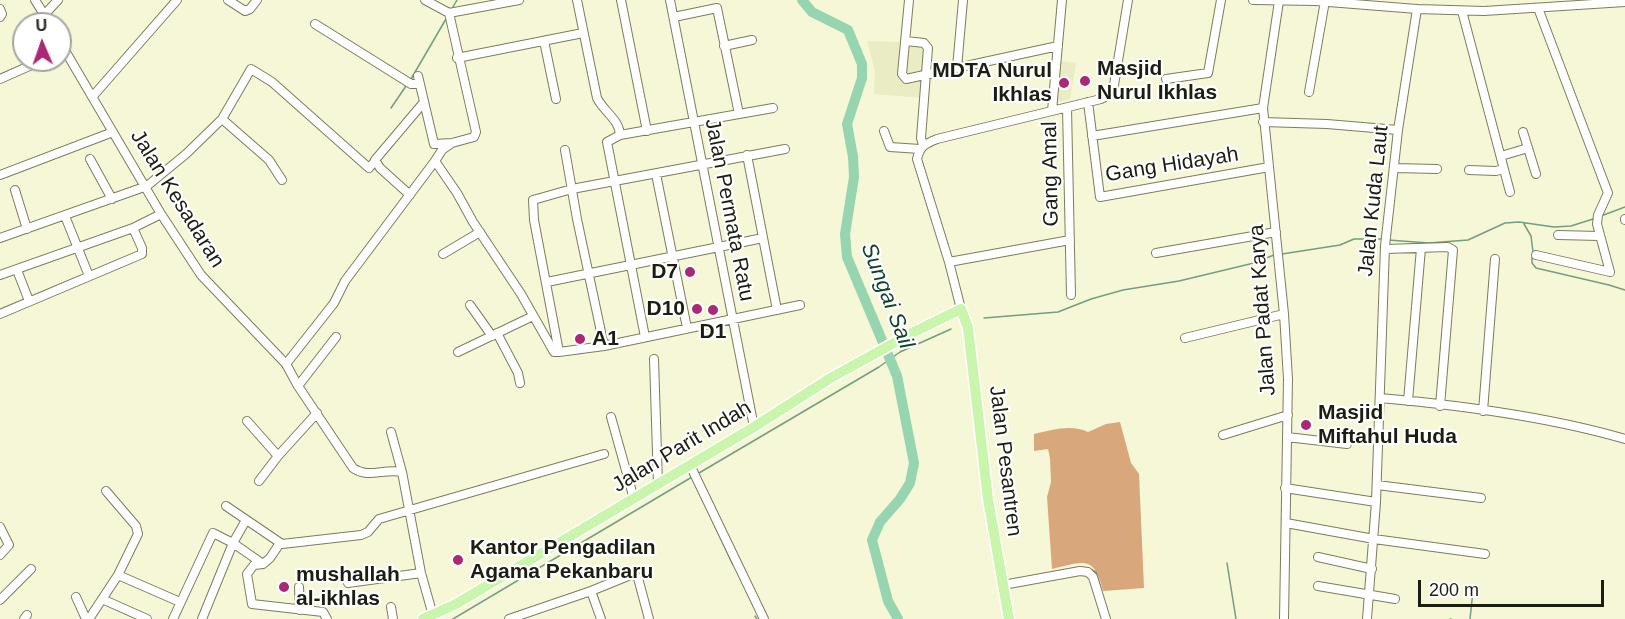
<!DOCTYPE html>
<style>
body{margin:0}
#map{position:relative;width:1625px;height:619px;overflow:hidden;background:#f5f7d6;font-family:Arial,sans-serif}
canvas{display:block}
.north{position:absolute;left:12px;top:12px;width:60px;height:60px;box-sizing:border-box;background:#fff;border:2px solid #a5a5a0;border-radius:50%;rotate:358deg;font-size:16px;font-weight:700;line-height:24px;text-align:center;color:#1d1e12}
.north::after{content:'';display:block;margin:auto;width:21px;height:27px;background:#ab2874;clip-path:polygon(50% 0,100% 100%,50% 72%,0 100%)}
.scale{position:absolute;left:1418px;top:580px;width:186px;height:27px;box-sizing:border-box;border:3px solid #1d1e12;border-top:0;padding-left:8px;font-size:18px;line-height:21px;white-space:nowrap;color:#1d1e12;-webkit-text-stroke:4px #fff;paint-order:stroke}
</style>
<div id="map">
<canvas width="1625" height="619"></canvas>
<div class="north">U</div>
<div class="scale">200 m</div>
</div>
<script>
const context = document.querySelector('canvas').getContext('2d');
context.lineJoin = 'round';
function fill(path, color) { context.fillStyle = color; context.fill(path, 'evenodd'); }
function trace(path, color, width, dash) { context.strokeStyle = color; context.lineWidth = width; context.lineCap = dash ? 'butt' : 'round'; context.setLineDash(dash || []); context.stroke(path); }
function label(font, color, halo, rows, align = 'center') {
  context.font = font + ' Arial,sans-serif'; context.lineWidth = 4.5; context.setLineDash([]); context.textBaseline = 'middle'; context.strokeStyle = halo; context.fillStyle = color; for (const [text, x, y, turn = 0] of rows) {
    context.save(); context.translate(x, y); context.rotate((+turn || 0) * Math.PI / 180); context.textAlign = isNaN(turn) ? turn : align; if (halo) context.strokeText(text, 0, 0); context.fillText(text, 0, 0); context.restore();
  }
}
fill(new Path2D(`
 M867 41 924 43V98L874 94 875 71Z
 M1059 61 1076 63 1070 99 1054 103Z`), '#eaecc3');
fill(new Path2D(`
 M1120 422 1131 463 1139 474 1144 588 1103 591C1094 554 1083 562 1052 569L1047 497 1051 482 1050 458 1048 449 1034 451V434C1052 430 1071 424 1088 432L1106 424Z`), '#d9a77c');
trace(new Path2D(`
 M453 7 457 0
 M411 79 446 19
 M391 108 406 86
 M1601 216 1625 207
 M1524 224 1531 236 1533 252
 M1388 240 1429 243 1468 240 1505 223 1519 222 1554 227 1571 226 1593 219
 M1282 254 1340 245 1354 239H1383
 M1532 257V263L1536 268 1609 285 1625 290
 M984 318 1058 312 1091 299 1123 290 1179 281 1254 263 1274 255
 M699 473 879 367 900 352 951 329
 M711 518 733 565
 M1227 563 1236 619
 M1092 570 1096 572 1101 589
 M755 616 757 619
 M453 619 692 477
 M1450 619H1451
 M1470 619 1473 591`), '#729e81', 1.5);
trace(new Path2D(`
 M802 0 812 12 848 30 862 64V78L847 124 853 157 854 177 845 234 847 257 897 376 914 463 910 483 900 499 880 522 872 540 888 601 898 619`), '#96d5b0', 10);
const minor = new Path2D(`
 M35 0 50 24
 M228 0 245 11 250 9 257 0
 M425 0 449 13
 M577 0 597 98C604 112 619 119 620 135
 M621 0 647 131
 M670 0 754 427
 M909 0 902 74 906 79 1058 46
 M1253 0 1316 1 1417 9 1484 11 1625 2
 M1279 1 1263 108 1284 314 1288 379 1284 619
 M1538 8 1608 193 1598 215 1597 224 1610 272
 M0 9 2 14 0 17
 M1462 11 1510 192
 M449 13 519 0
 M44 15 58 0
 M674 17 717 8 739 114
 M315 24 411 84H420
 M544 41 556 99
 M906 41 924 43 928 48 921 138 923 145
 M60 42 161 214 201 275 286 364 298 386 353 468C368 479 384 468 402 472L421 573 434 619
 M724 46 752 40
 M457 58 583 33
 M957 68 963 0
 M418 76 434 144 452 143 474 137 476 132 449 13
 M0 79 43 60
 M1166 79 1208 73 1221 0
 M1309 92 1325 1
 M93 96 177 0
 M1088 102 1100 197 1269 167
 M1067 108 1071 295
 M1052 111 1062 0
 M222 119 269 160 282 180
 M1263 122 1327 124 1398 130
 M884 131 890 147 920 149
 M1092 136 1263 108
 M452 143 442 150 435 161 457 193 473 222 521 294 554 352H559
 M1528 148 1536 174
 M565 150 577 219 604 346
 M747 155 777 310
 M1501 156 1528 148 1523 132
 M90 159 112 199
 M1395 168 1437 169
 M1469 170 1496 171 1504 169
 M656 174 687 328
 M0 175 113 132
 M15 190 27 229
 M410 195 380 168 375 160 424 102
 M65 216 89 276
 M1625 219V220
 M1558 235 1599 236
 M0 238 147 186 186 154 222 119 251 69 272 82 369 168 375 161
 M1385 249 1448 247 1453 250 1440 406
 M1156 253 1276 232
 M443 254 480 232
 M1536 255 1610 272
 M949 262 1070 240
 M17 270 29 301
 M0 275 133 228 161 214
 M547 282 763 238
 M470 305 492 336
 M961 309 949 262 917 159C920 146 925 144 937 139L1101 99 1109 95 1114 85 1128 0
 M0 314 142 254V248L133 228
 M497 333 518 373 520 383
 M645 337 607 142 620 135 773 108
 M1185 338 1284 314
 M458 352 533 316
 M559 352 534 220 533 200 572 189 785 149
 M559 352 604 346 800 305
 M654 359 658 484
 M286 364 334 303 345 281 435 161
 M298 386 336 337
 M1380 398C1458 405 1550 417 1625 439
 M1408 401 1421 248
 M1483 411 1495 259
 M611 417 634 499
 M247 421 278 456
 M391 432 402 472
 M1223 435 1288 415
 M1287 437 1347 444
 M690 465 764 619
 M259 481 278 456 317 413
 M1377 485 1481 498
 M1285 488 1376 502
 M226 506 282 544 361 535 368 532 379 519 604 454
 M1286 523 1374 539 1485 554
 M0 527 9 545 0 555
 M1318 557 1372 569
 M263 564 254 565 247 574 252 604 323 612 327 619
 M118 575 180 602
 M348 583 421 573
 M1003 585 1080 571 1088 572 1093 577 1106 619
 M1318 586 1395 599
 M299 587 300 610
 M591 591 601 619
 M76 597 86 619
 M102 599 147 619
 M0 600 31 569
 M391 607 393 619
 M24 619 27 615
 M89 619 118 575 138 534 136 526 106 491
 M173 619 213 533 233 543 263 564 270 558 280 543
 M202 619 233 543 246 520
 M509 619 591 591 633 574 638 578 649 619
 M1367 619 1376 502 1385 246 1398 130 1417 9`);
const major = new Path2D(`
 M423 619 456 604 754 427 829 379 912 333 961 309 968 328 988 499 1009 619`);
trace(minor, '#7c7d60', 10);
trace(major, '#fff', 13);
trace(minor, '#fff', 8);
trace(major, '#caf5ac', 10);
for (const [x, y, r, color] of [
 [1085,81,6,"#ab2874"],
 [1064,83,6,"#ab2874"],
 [690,272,6,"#ab2874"],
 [697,309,6,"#ab2874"],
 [713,310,6,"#ab2874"],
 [580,339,6,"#ab2874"],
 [1306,425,6,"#ab2874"],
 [458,560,6,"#ab2874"],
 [284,587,6,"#ab2874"]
]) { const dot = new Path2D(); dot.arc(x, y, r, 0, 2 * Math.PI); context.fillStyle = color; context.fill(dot); trace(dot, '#fff', 2); }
label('bold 21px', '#1d1e12', '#fff', [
 ["Masjid",1097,69],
 ["Nurul Ikhlas",1097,93],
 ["MDTA Nurul",1052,71,"right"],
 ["Ikhlas",1052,95,"right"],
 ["D7",678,272,"right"],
 ["D10",685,309,"right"],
 ["D1",713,332,"center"],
 ["A1",592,339],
 ["Masjid",1318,413],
 ["Miftahul Huda",1318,437],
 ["Kantor Pengadilan",470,548],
 ["Agama Pekanbaru",470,572],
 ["mushallah",296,575],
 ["al-ikhlas",296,599]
], 'left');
label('21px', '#1d1e12', '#fff', [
 ["Gang Hidayah",1172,165,-9],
 ["Gang Amal",1051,174,-91],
 ["Jalan Kesadaran",177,199,58],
 ["Jalan Kuda Laut",1374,201,-84],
 ["Jalan Permata Ratu",729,210,79],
 ["Jalan Padat Karya",1263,310,-94],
 ["Jalan Parit Indah",682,447,-31],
 ["Jalan Pesantren",1005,461,83]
]);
label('italic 22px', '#11422a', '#fff', [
 ["Sungai Sail",887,296,69]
]);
</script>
